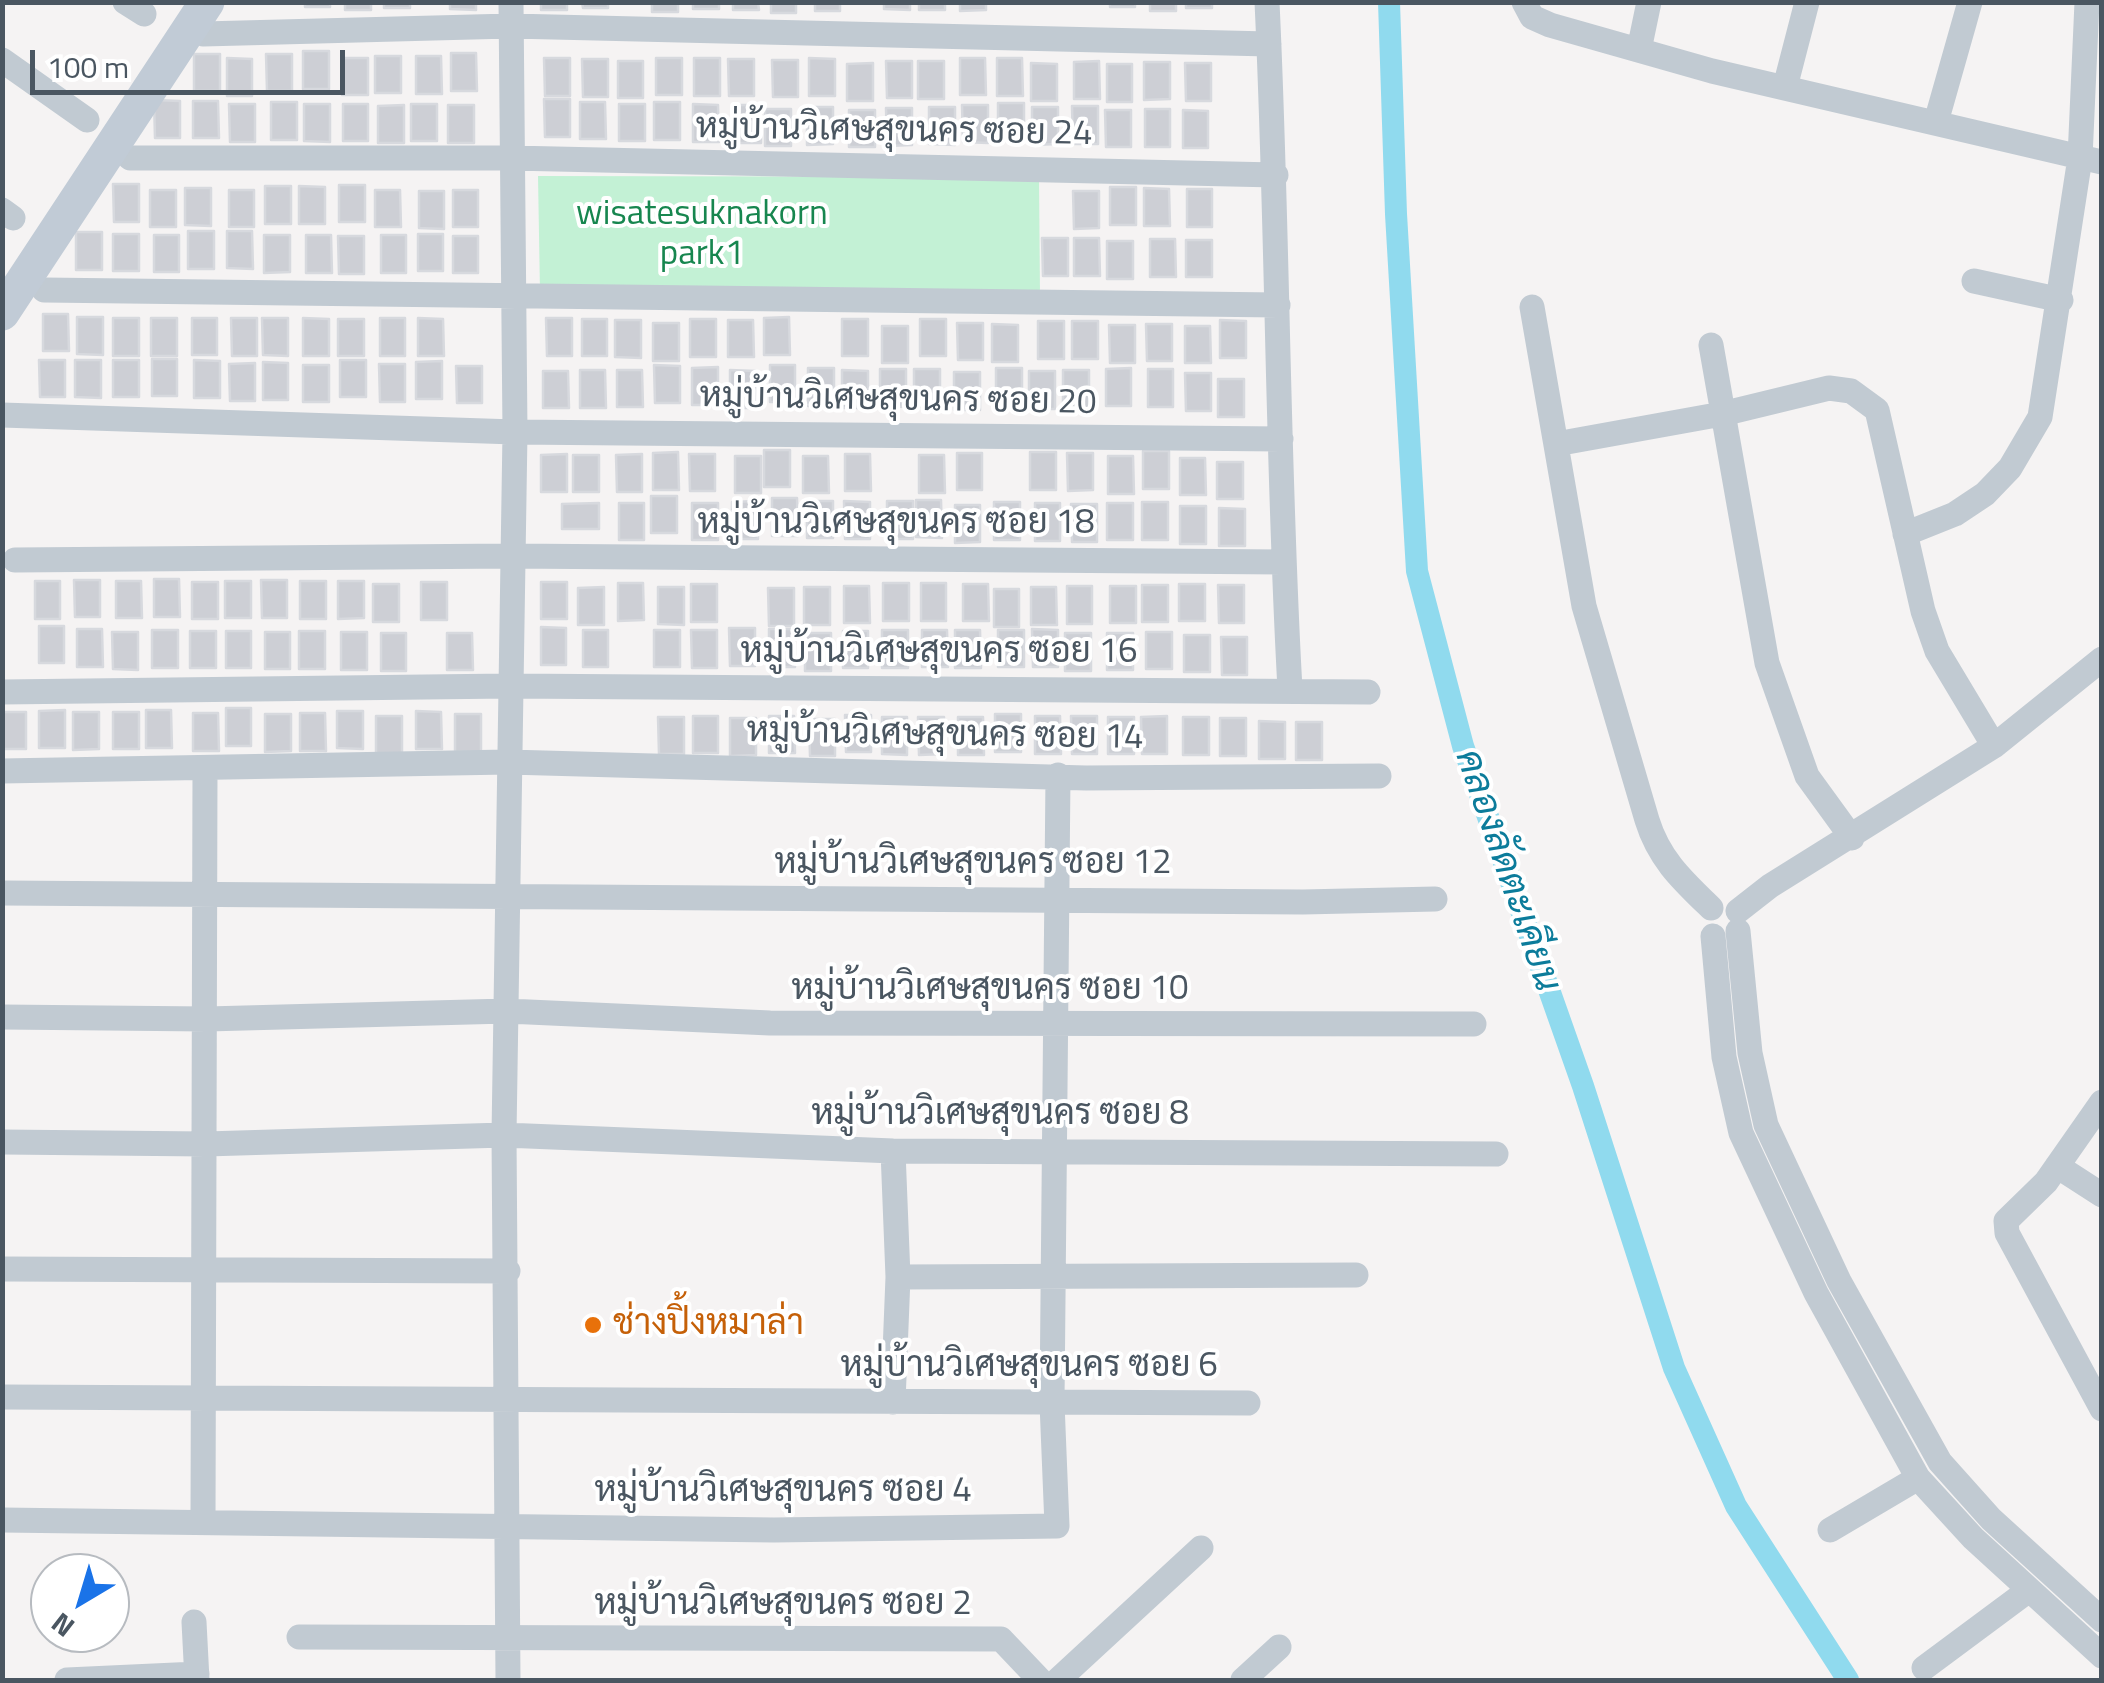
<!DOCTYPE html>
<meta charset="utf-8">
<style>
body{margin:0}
#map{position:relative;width:2104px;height:1683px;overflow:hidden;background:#f5f3f3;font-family:"Titillium Web",sans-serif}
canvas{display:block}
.frame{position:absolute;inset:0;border:5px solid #4a5661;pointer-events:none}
.north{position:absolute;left:30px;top:1553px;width:100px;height:100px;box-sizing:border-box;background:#fff;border:2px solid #b7bbc0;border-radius:50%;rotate:218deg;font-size:28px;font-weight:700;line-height:40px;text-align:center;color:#4a5661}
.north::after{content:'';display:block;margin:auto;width:35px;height:45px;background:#1a73e8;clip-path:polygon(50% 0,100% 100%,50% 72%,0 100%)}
.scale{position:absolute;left:30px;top:50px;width:315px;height:45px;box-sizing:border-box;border:5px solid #4a5661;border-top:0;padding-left:12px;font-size:30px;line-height:35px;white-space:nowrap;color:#4a5661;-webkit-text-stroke:8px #fff;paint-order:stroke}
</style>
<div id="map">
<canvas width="2104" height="1683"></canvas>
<div class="frame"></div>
<div class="north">N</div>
<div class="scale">100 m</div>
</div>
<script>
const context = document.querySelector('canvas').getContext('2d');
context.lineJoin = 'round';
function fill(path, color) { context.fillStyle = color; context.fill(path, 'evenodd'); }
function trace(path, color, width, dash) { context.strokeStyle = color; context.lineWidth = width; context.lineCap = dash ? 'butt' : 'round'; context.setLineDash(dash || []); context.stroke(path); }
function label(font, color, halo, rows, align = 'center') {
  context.font = font + ' "Titillium Web",Sarabun,sans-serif'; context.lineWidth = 8; context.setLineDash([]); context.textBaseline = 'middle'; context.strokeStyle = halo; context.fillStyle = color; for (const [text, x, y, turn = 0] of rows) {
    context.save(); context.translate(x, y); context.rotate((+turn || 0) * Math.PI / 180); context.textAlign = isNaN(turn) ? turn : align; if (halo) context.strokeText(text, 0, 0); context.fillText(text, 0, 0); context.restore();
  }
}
fill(new Path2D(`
 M538 176 1039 177 1040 297 540 293Z`), '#c3f1d5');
trace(new Path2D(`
 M1389 2 1396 214 1417 571 1463 746 1583 1086 1674 1368 1736 1506 1848 1680`), '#90daee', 22);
const building = new Path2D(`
 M305 2H330V7H305Z
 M345 2H371V10H345Z
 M384 2H410V8H384Z
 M450 2H476V10L450 9Z
 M541 2H567V10H541Z
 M582 2H608V8H583Z
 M652 2H678V12H652Z
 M693 2H719V9H693Z
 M733 2H758L759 10H733Z
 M771 2H796V13H771Z
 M815 2H840V11H815Z
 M884 2H910V10L884 9Z
 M919 2H945V10H919Z
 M960 2H986V10L960 11Z
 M1110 2H1135V7H1110Z
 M1150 2H1176V11H1150Z
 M1186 2H1212V8H1186Z
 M303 51H329V89H303Z
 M451 53H476L477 91H451Z
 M194 54H220V91H194Z
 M266 54H292V91H267Z
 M375 56H401V93H375Z
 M416 56H441L442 94H416Z
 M227 58 252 59V96H227Z
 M342 58H368V95H342Z
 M544 58H570V96H545Z
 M656 58H682V95H656Z
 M694 58H720V96H694Z
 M809 58 835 59V96H809Z
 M960 58H985L986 95H960Z
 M997 58H1022L1023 96H997Z
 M582 59H608V97H583Z
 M728 59H754V96H729Z
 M772 60H798V97H773Z
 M618 61H643V98H618Z
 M886 61H912V98H887Z
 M918 61H944V99H918Z
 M1099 61 1100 99H1074V62Z
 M1144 62H1170V99L1144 100Z
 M873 63V101H847V64Z
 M1031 63 1057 64V101H1031Z
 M1185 63H1211V101H1186Z
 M1107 64H1132V102H1107Z
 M544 99H570V137H545Z
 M154 100 180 101V138H155Z
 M193 101H218L219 138H193Z
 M271 102H297V140H271Z
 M580 102H605L606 139H580Z
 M654 102H680V140H654Z
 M998 103H1024V141H998Z
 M229 104H255V142H230Z
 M304 104H330V142L304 141Z
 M343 104H368V141H343Z
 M411 104H437V141H411Z
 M619 104H645V141H619Z
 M693 104 718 105 719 142H693Z
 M404 105V143H378V106Z
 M448 105H474V143H448Z
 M736 105H761V143H736Z
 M962 105H988V143L963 142Z
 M1072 106H1098V144H1073Z
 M807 107H833V144L807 145Z
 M929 107H955V145L929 144Z
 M1032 107H1058V144L1032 145Z
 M886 108H912V145L887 146Z
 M765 109H791V146H765Z
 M1145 109H1170V147H1145Z
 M849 110H875V147H849Z
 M1105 110H1131V147H1106Z
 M1183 110 1208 111V148H1183Z
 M113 184H139V222H114Z
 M339 185H365V222H339Z
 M265 186H291V224H265Z
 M299 186 325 187V224H299Z
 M1110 187H1136V225H1110Z
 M185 188H211V226L185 225Z
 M1144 188 1169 189 1170 226H1144Z
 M1187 189H1212V227H1187Z
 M150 190H176V227H150Z
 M229 190H254V227H229Z
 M375 190H400L401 227H375Z
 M453 190H478V227H453Z
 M419 191H444V229L419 228Z
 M1073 191H1099V228L1074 229Z
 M188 231H214V269H188Z
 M227 231H252L253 269 227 268Z
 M76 232H102V270H76Z
 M113 234H139V271H113Z
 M418 234H443V271H418Z
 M154 235H179V272H154Z
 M264 235H290V272L264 273Z
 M306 235H331L332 273H306Z
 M381 235H406V273H381Z
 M338 236H364V274H339Z
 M453 236H478V273H453Z
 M1042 238H1068V276H1043Z
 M1074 238H1099L1100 276H1074Z
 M1150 239H1175L1176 277H1150Z
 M1186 240H1212V277H1186Z
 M1107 241H1133V279H1107Z
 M43 314H68L69 351H43Z
 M77 317H103V355L77 354Z
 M789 317 790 355H764V318Z
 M113 318H139V356H113Z
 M151 318H177V356H151Z
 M192 318H217V355H192Z
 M231 318H257V356H232Z
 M262 318H288V356L263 355Z
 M303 318 329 319V356H303Z
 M380 318H405V356H380Z
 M418 318 443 319 444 356H418Z
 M546 318H572V356H547Z
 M338 319H364V356H338Z
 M582 319H607V356H582Z
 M690 319H716V357H690Z
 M842 319H868V356H842Z
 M920 319H946V356H920Z
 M615 320H641V358L615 357Z
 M728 320H753L754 357H728Z
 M1220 320 1246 321V358H1220Z
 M1038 321H1064V359H1038Z
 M1072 321H1098V359H1072Z
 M653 323H679V361H653Z
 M957 323H983V360H958Z
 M992 324 1018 325V362H992Z
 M1146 324H1172V361H1147Z
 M1109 325H1135V363H1110Z
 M882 326H908V363H882Z
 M1185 326H1210L1211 363H1185Z
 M152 359H177V396H152Z
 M39 360H65V397H40Z
 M75 360H101V398L75 397Z
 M113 360H139V397H113Z
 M194 360 220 361V398H194Z
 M340 360H366V397H340Z
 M442 361V399H416V362Z
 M263 362 288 363V400H263Z
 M255 363V401H230L229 364Z
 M379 364H405V402H380Z
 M303 365H329V402H303Z
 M654 365 680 366V403H655Z
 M770 365H795V402H770Z
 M456 366H482V403H457Z
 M718 367V405H692V368Z
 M808 368H834V406H808Z
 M996 368H1022V406L996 405Z
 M1131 368V406H1106V369Z
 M880 369H906V407L880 406Z
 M914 369H940V407H914Z
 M1148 369H1173V407H1148Z
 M580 370H605L606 408H580Z
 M617 370H642L643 407H617Z
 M730 370 756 371V408H730Z
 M842 370 868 371V408H842Z
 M1063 370H1089V408H1063Z
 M543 371H568L569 408H543Z
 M1029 371H1055V409H1029Z
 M954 372H980V410H954Z
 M1185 373H1211V411H1186Z
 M1218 379H1244V417H1218Z
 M764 450H790V487H764Z
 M1143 451H1169V489H1143Z
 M678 452 679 490H653V453Z
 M1030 452H1056V490H1030Z
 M957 453H982V490H957Z
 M1067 453H1093V490L1068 491Z
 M567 454V492H541V455Z
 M642 454V492H617L616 455Z
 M689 454H715V491H690Z
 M845 454H870L871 491H845Z
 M573 455H599V492H573Z
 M919 455H944L945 493H919Z
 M735 456H761V493H735Z
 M803 456H828L829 493H803Z
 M1108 456H1133L1134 494H1108Z
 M1180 458H1205L1206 495H1180Z
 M1217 462H1243V499H1217Z
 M651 496H677V533H651Z
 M772 498H797L798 536H772Z
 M916 500H941L942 538 916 537Z
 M757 501 758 539H732V502Z
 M807 501H833V538H807Z
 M844 501 870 502V539H845Z
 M887 501H913V539H887Z
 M994 502H1020V540H994Z
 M1142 502H1168V540H1142Z
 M599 503V529H562V504Z
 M619 503H644V540H619Z
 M692 503H718V540H692Z
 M1035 503H1060V541H1035Z
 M1107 503H1133V540H1107Z
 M1071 504H1097V542H1072Z
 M955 505H980V542L955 543Z
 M1180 506H1206V544H1180Z
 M1219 508 1245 509V546H1219Z
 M154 579H179L180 617H154Z
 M74 580H100V617H75Z
 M261 580H287V618H262Z
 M35 581H60V619H35Z
 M116 581H141L142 618H116Z
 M225 581H251V618H225Z
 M300 581H326V619H300Z
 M338 581H364V618L338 619Z
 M192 582H218V619H192Z
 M421 582H447V620H421Z
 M541 582H567V619H541Z
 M618 583H643L644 620 618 621Z
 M883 583H909V621H883Z
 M921 583H946V621H921Z
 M373 584H399V622H373Z
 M691 584H717V622H691Z
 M963 584H988L989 621H963Z
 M1179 584H1205V621H1179Z
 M1142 585H1168V622H1142Z
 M1218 585H1244V623H1219Z
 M844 586H869L870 623H844Z
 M1067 586H1092V624H1067Z
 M1110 586H1136V623H1110Z
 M604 587V625H578V588Z
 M658 587H684V625L658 624Z
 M804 587H830V625H804Z
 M1031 587H1056L1057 625H1031Z
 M768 588H794V626H769Z
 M994 589H1019V627H994Z
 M39 626H64V663H39Z
 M541 627 566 628V665H541Z
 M729 628H755V666H730Z
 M77 629H102L103 667H77Z
 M769 629H794L795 667H769Z
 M1032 629 1058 630V667H1033Z
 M152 630H178V668H152Z
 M583 630H608V667H583Z
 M654 630H680V667H654Z
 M691 630H717V668H692Z
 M882 630H908V668H882Z
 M922 630H947L948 667H922Z
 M955 630H980L981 668H955Z
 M998 630H1024V667H998Z
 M190 631H216V668H190Z
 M226 631H251V668H226Z
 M299 631H325V669H299Z
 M843 631H868V668H843Z
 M112 632H138V670L113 669Z
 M265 632H290V669H265Z
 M341 632H367V670H341Z
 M1146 632H1172V669H1146Z
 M381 633H406V671H381Z
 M447 633H472L473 670H447Z
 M805 633H831V671H805Z
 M1065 633H1091V671H1065Z
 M1107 633H1133V670H1107Z
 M1184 635H1210V672H1184Z
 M1221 637H1247V675H1222Z
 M226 708H251V746H226Z
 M65 710V748H39V711Z
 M146 710H171L172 748H146Z
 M337 711H363V749L337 748Z
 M416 711 441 712 442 749H416Z
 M2 712H26V749H2Z
 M73 712H99V749L73 750Z
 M113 712H139V749H113Z
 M193 713H218L219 751H193Z
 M300 713H325L326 751H300Z
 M265 714H291V751L265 752Z
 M455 714H481V752H455Z
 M995 714H1021V752H995Z
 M845 715H871V752H846Z
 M376 716H402V754H376Z
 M693 716H718V753H693Z
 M769 716H794L795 753H769Z
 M1035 716H1060L1061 754H1035Z
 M1071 716H1097V754H1072Z
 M1167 716V754H1142L1141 717Z
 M658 717H684V754H659Z
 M882 717H907V755L882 754Z
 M918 717H944V754L919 755Z
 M958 717H983L984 755H958Z
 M1108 717H1134V754H1108Z
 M1183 717H1209V755H1183Z
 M730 718H756V755L730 756Z
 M1220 718H1246V756H1220Z
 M809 719H835V756H810Z
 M1259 721 1285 722V759H1259Z
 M1296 722H1322V760H1296Z`);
fill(building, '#cdcfd5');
trace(building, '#d7d9de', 2.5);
trace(new Path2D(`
 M125 2 144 14
 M1267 2C1278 231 1277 460 1290 689
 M1524 2 1532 17 1550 25 1712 71 2102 162
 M203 34 511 26 1269 44
 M1639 50 1649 2
 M2 60 87 120
 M1785 87 1807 2
 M1936 122 1970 2
 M130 158H511L1276 175
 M2 210 13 218
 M1974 281 2061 300
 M44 290 1278 305
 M1532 307 1584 606 1647 820C1659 859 1682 880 1711 908
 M1711 345 1767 663 1807 776 1852 838
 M2 415 515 432 1281 439
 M1556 444 1722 414 1829 388 1851 391 1877 410 1923 611 1937 651 1994 746
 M1905 534 1955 514 1985 494 2010 468 2040 417 2080 158 2087 2
 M15 560 510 556 1283 562
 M2 692 509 686 1368 692
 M2 771 508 762 1086 778 1379 776
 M2 893 1303 902 1435 899
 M1738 911 1770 886 1994 746 2102 659
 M1738 931 1750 1053 1766 1125 1839 1281 1940 1462 1991 1519 2102 1620
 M1713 936 1724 1057 1741 1133 1816 1293 1918 1478 1973 1538 2102 1656
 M2 1017 207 1019 507 1011 770 1023 1474 1024
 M2102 1102 2046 1182 2006 1221 2007 1233 2102 1409
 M2 1142 206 1144 504 1135 893 1151 1496 1154
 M893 1151 898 1277 893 1402
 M2057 1166 2102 1195
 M2 1269 508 1271
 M898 1277 1356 1275
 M2 1397 1248 1403
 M2 1520 774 1530 1057 1526 1052 1403 1058 775
 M203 1522 205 770
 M1830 1530 1918 1478
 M194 1622 197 1680
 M299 1637 1001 1639 1040 1680
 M1924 1668 2029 1590
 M67 1680 197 1674
 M508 1680 504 1135 515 432 511 2
 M1058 1680 1201 1548
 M1243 1680 1279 1647`), '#c1cad2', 25);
trace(new Path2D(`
 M2 313 207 2`), '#c1cbd6', 35);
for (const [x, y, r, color] of [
 [593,1325,10,"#e8710a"]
]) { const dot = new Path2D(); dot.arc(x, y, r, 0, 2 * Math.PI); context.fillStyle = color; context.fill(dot); trace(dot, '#fff', 4); }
label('35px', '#4a5661', '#fff', [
 ["หมู่บ้านวิเศษสุขนคร ซอย 24",894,132,1],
 ["หมู่บ้านวิเศษสุขนคร ซอย 20",898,401,1],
 ["หมู่บ้านวิเศษสุขนคร ซอย 18",896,524],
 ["หมู่บ้านวิเศษสุขนคร ซอย 16",939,653],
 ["หมู่บ้านวิเศษสุขนคร ซอย 14",945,736,1],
 ["หมู่บ้านวิเศษสุขนคร ซอย 12",973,864],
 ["หมู่บ้านวิเศษสุขนคร ซอย 10",990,990],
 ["หมู่บ้านวิเศษสุขนคร ซอย 8",1000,1115],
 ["หมู่บ้านวิเศษสุขนคร ซอย 6",1029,1367],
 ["หมู่บ้านวิเศษสุขนคร ซอย 4",783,1492],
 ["หมู่บ้านวิเศษสุขนคร ซอย 2",783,1605]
]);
label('35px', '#17864f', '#fff', [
 ["wisatesuknakorn",702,215],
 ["park1",702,255]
]);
label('35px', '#c56008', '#fff', [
 ["ช่างปิ้งหมาล่า",613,1325]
], 'left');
label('italic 38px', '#0c7c9b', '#fff', [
 ["คลองลัดตะเคียน",1506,871,71]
]);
</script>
